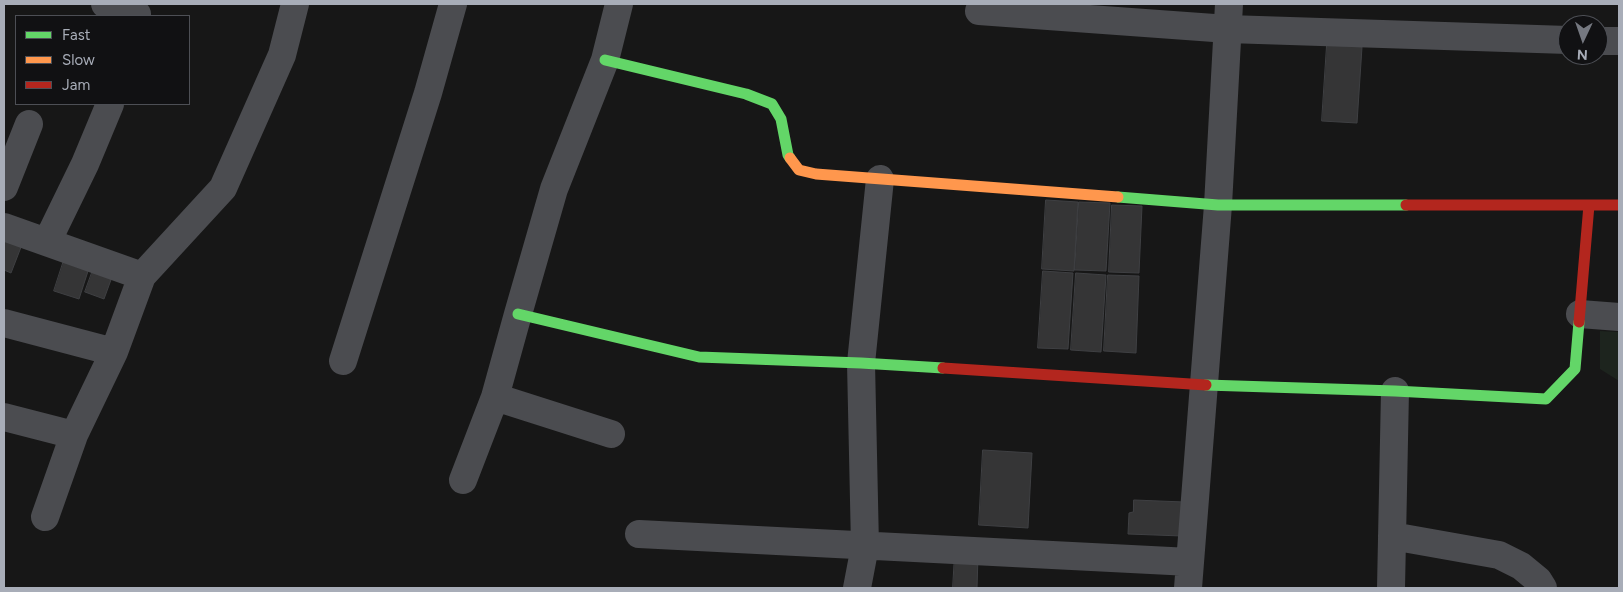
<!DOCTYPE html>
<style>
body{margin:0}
#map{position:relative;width:1623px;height:592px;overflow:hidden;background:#171717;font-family:Figtree,sans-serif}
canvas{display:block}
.frame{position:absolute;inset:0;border:5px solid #a8adb8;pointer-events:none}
.legend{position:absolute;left:15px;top:15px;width:175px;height:90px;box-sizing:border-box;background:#111113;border:1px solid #4d4f55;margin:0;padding:6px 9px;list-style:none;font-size:15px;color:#a8adb8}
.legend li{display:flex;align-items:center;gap:10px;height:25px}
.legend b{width:25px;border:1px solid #4d4f55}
.north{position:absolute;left:1558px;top:15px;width:50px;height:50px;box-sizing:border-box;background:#111113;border:1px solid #4d4f55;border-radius:50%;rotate:183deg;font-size:14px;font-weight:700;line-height:20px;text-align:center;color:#a8adb8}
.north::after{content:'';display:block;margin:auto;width:18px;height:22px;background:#757880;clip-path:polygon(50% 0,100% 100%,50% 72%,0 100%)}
</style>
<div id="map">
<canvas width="1623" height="592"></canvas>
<div class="frame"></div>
<ul class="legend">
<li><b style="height:6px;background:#63d668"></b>Fast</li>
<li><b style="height:6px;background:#ff974d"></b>Slow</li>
<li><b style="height:6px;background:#b3261e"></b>Jam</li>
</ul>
<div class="north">N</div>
</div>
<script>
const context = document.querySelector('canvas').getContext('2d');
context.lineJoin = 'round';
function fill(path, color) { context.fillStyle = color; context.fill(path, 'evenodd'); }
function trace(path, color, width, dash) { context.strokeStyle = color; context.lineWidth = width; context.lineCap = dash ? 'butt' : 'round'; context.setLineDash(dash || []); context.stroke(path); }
fill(new Path2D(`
 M1600 331 1619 332V381L1600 369Z`), '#1d241e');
const building = new Path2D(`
 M1327 45 1362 47 1357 123 1322 121Z
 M1046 200 1078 202 1074 271 1042 269Z
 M1079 202 1110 203 1106 271 1075 270Z
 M1112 205 1142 206 1139 273 1109 272Z
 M4 235 23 242 11 273 4 270Z
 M65 257 90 265 79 299 54 291Z
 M93 270 112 277 104 299 85 292Z
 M1043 271 1073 273 1068 349 1038 348Z
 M1076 273 1106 275 1101 352 1071 350Z
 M1108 275 1139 276 1136 353 1104 351Z
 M983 450 1032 453 1028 528 979 525Z
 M1134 500 1184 502 1182 536 1128 534 1129 513 1133 512Z
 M955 554 978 556 977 588H953Z`);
fill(building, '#353536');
trace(building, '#3f4043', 1);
trace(new Path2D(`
 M105 4 137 14
 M979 11 1228 29 1568 40
 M1598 41H1619
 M4 187 29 124
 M4 227 142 276 114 352 74 435 45 517
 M47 242 85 164 110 104
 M142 276 223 188 282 55 295 4
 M1580 314 1619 317
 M4 323 114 352
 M343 361 428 93 453 4
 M495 397 611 434
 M4 417 74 435
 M463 480 495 397 518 314 554 189 605 60 619 4
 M639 534 1190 562
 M1392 536 1499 555 1521 566 1538 580 1543 588
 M857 588 865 546 861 363 880 179
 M1188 588 1218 205 1229 4
 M1391 588 1395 391`), '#4b4c50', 28);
trace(new Path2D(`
 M605 60 746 94 772 104 781 119 788 155 790 158
 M1118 197 1218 205H1406
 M518 314 699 357 861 363 943 368
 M1206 385 1395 391 1546 399 1575 369 1579 322`), '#63d668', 11);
trace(new Path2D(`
 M790 158 799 170 816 174 1118 197`), '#ff974d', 11);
trace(new Path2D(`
 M1406 205H1619
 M1579 322 1589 205
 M943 368 1206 385`), '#b3261e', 11);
</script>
